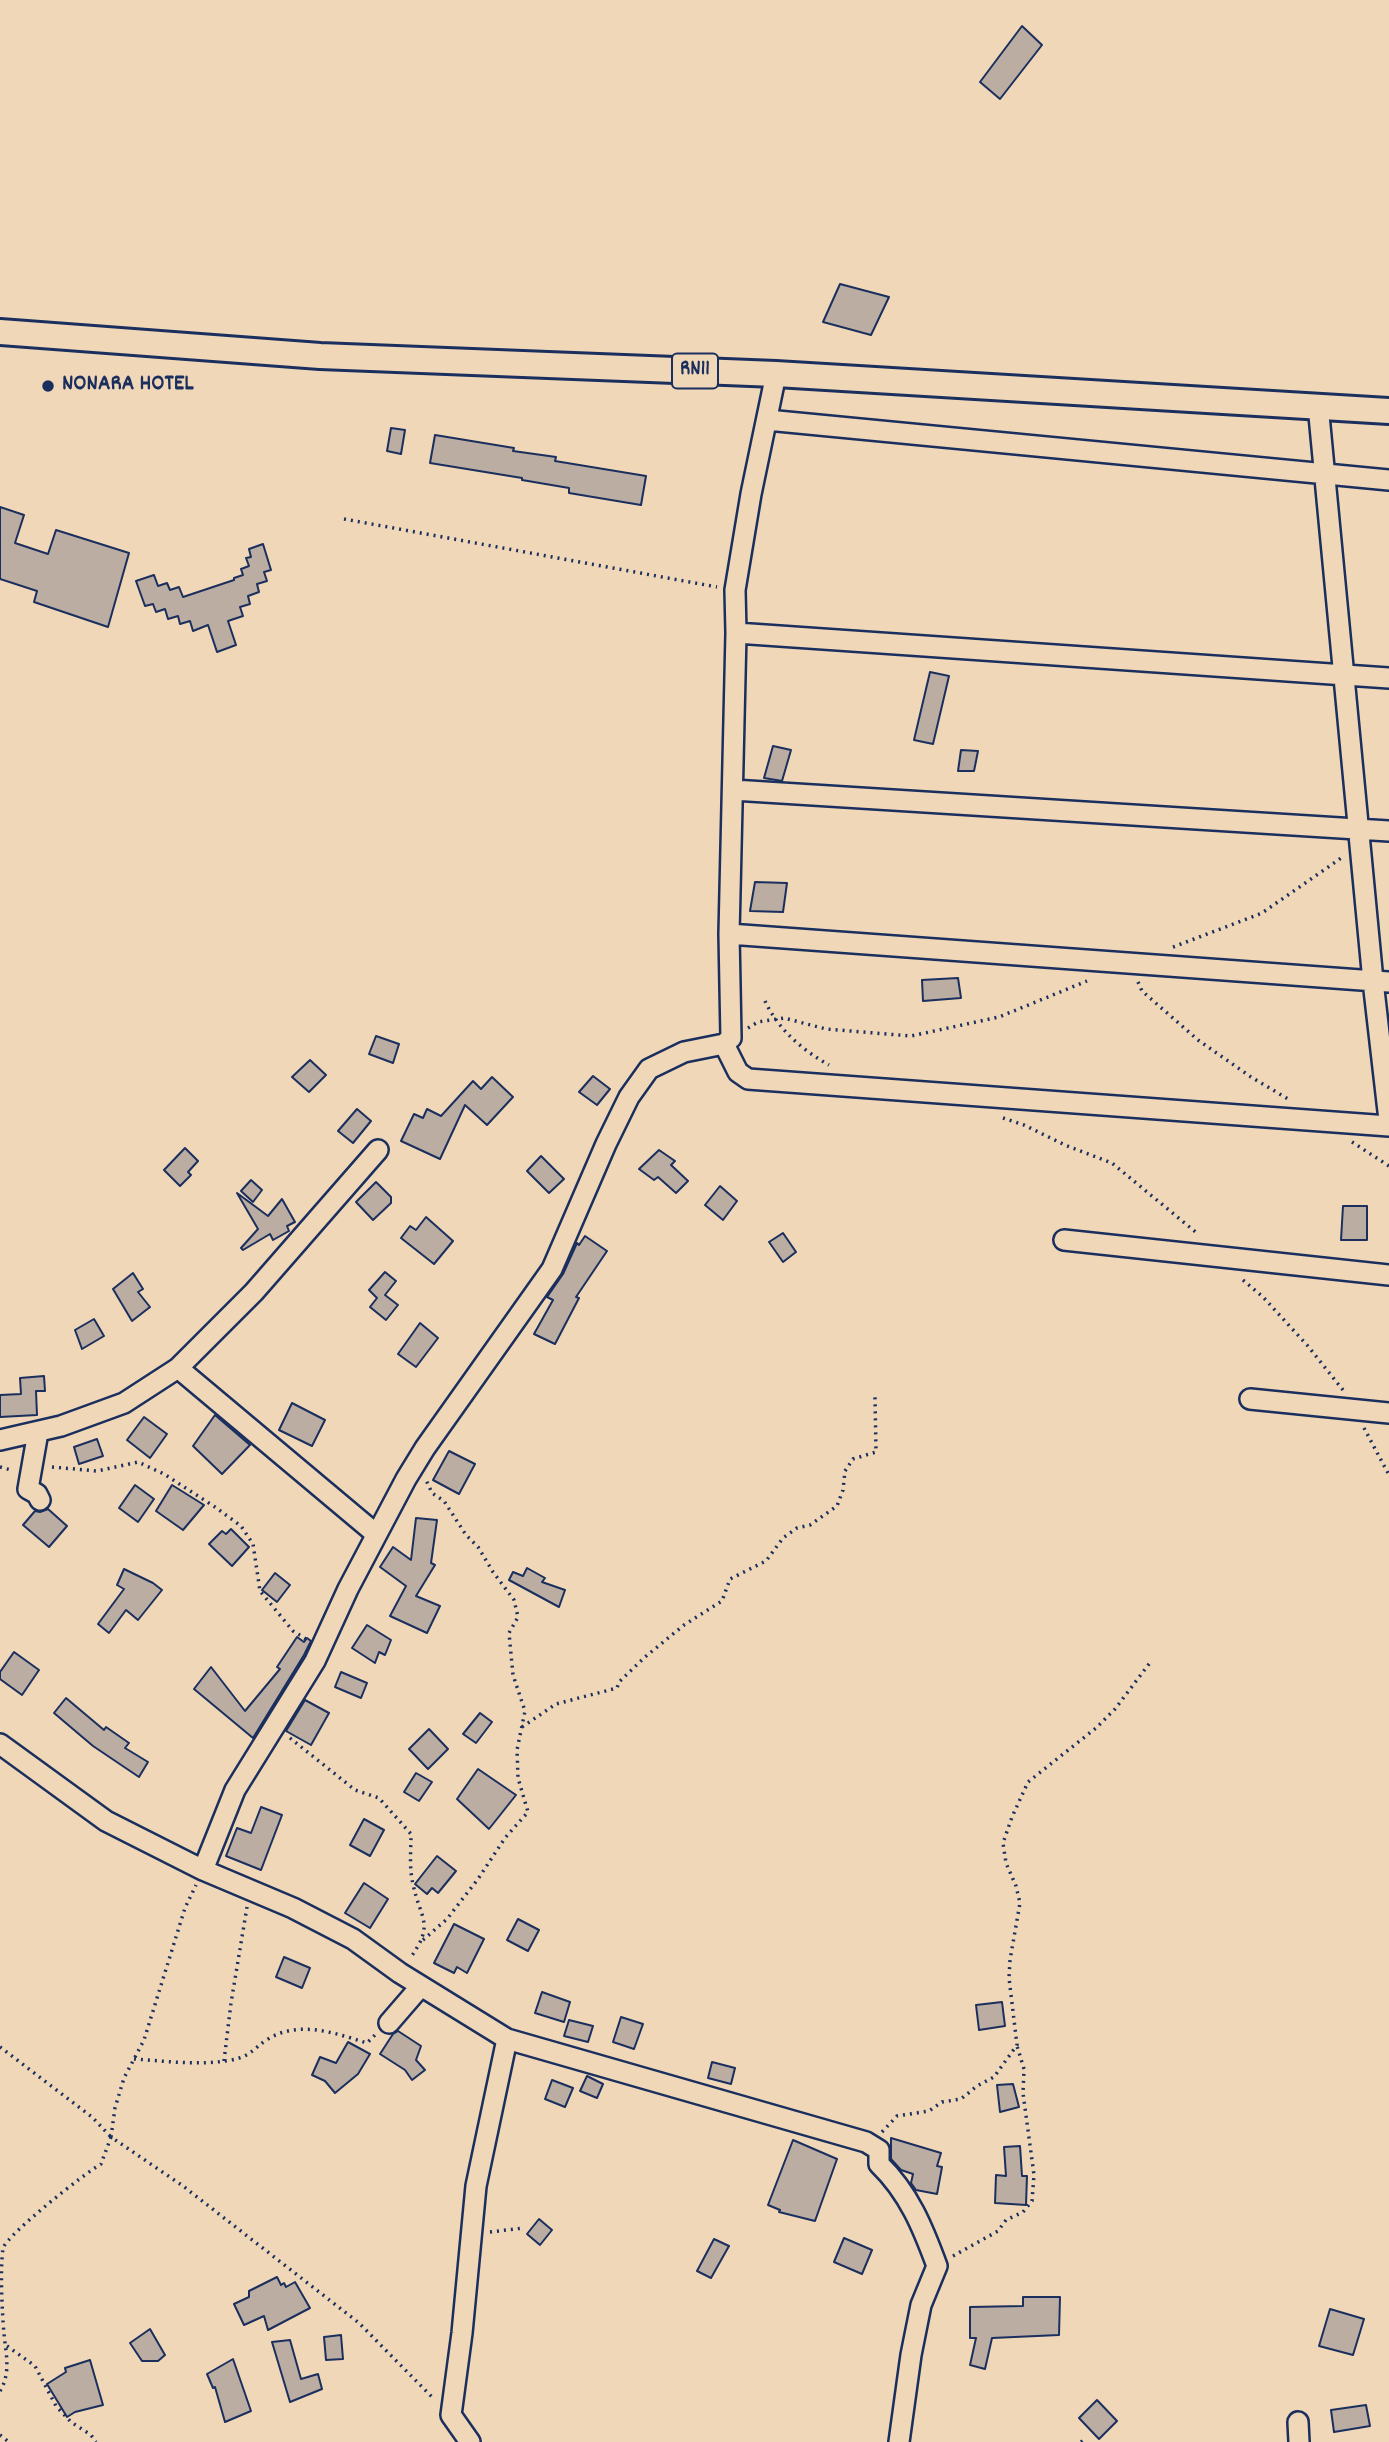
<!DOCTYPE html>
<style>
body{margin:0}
canvas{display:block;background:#f0d7b8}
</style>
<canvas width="1389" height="2442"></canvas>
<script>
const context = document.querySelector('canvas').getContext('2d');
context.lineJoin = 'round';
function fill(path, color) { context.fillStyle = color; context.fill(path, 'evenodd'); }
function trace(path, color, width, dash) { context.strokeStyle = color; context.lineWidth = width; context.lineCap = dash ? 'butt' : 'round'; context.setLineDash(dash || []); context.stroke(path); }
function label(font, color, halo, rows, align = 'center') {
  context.font = font + ' Dekko,sans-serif'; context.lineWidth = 7; context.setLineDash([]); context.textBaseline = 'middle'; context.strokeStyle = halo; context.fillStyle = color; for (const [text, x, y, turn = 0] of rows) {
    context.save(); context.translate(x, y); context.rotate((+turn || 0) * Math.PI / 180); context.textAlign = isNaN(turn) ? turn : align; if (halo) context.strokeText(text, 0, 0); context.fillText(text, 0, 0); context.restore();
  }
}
const building = new Path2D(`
 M1022 26 1042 45 1000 99 980 82Z
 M840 284 889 297 871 335 823 322Z
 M391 428 405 430 401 454 387 451Z
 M435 435 514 448 513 451 556 457 555 461 646 476 641 505 569 493V488L522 480V478L430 463Z
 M0 507 24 515 15 543 48 554 56 530 129 553 108 627 34 602 37 591 0 579Z
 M263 544 271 570 264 572 267 581 257 584 259 592 248 596 250 604 240 607 243 616 228 621 236 645 217 652 208 625 193 631 190 621 180 624 178 616 168 619 165 609 156 612 153 604 145 606 136 581 154 575 158 586 167 583 170 590 179 587 183 597 234 580V578L243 575 241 569 249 566 246 558 251 557 249 549Z
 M930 672 949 676 933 744 914 740Z
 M773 746 791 750 782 781 764 778Z
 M961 750 978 751 974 771H958Z
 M755 882 787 883 783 912 750 911Z
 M958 978 961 998 923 1001 922 980Z
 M376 1036 399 1044 393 1063 369 1054Z
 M310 1060 326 1075 309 1092 292 1077Z
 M593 1076 610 1089 597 1105 579 1092Z
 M492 1077 513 1097 487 1125 465 1105 440 1159 401 1141 414 1114 423 1118 427 1109 441 1116 473 1081 481 1089Z
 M357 1109 371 1121 353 1143 338 1131Z
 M185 1148 198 1161 188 1172 191 1175 180 1186 164 1170Z
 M659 1150 675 1161 671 1165 688 1181 676 1193 658 1177 654 1180 639 1169Z
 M541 1156 564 1179 549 1193 527 1171Z
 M251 1180 262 1190 253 1202 241 1191Z
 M376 1182 391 1197V1203L373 1220 356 1202Z
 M720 1186 737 1201 723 1220 705 1205Z
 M237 1193 268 1216 282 1199 295 1222 287 1226 289 1231 273 1240 270 1234 243 1250 241 1248 258 1229Z
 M1343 1206H1367V1240H1341Z
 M426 1217 453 1241 434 1264 401 1238 410 1226 416 1230Z
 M783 1233 796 1252 783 1262 769 1242Z
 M585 1236 607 1251 576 1297 579 1298 555 1344 534 1334 553 1300 547 1297 563 1274 577 1243 579 1245Z
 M385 1272 396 1281 385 1295 398 1305 386 1320 370 1307 377 1298 369 1290Z
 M133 1273 143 1289 138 1292 150 1307 132 1321 113 1289Z
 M94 1319 104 1336 82 1349 75 1330Z
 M420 1323 438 1338 416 1367 398 1354Z
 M44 1376 45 1391H36L37 1415 0 1417V1395L21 1394 20 1378Z
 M292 1403 325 1420 312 1446 279 1430Z
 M215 1415 250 1445 222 1474 193 1446Z
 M144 1417 167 1434 150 1458 127 1440Z
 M97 1439 103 1456 79 1464 74 1447Z
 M449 1451 475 1464 459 1494 433 1480Z
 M135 1485 154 1499 138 1522 119 1508Z
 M172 1485 204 1505 183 1530 156 1511Z
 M48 1509 67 1526 49 1547 23 1525 35 1511 40 1512Z
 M416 1518 437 1520 431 1563 435 1565 416 1596 440 1606 427 1633 390 1616 406 1586 380 1567 393 1547 411 1560Z
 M231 1529 249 1547 232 1566 209 1544 222 1531 226 1534Z
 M527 1568 545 1578 542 1582 565 1590 559 1607 509 1580 513 1572 523 1576Z
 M124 1569 153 1583 162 1590 138 1620 126 1610 109 1633 98 1624 124 1589 117 1585Z
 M275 1573 290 1585 277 1602 262 1590Z
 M367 1625 391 1640 385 1655 379 1652 375 1663 352 1648Z
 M297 1637 304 1642 307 1638 311 1641 304 1655 253 1738 194 1689 211 1667 245 1711 280 1669 277 1667Z
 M14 1652 39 1670 22 1695 0 1679V1672Z
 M341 1672 367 1683 361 1698 335 1687Z
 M66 1698 104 1730 106 1727 129 1743 125 1748 148 1762 139 1777 93 1746 54 1713Z
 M305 1700 329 1713 311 1745 286 1731Z
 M480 1713 492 1722 476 1743 463 1734Z
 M429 1729 448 1749 428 1769 409 1749Z
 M478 1769 516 1795 489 1829 457 1799Z
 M416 1773 432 1782 419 1801 404 1792Z
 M261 1807 282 1815 261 1870 226 1856 237 1828 251 1833Z
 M364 1819 384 1830 370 1856 350 1845Z
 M437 1856 456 1871 438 1893 432 1888 427 1894 415 1884Z
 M364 1883 388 1899 370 1928 345 1913Z
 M518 1919 539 1930 528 1951 507 1940Z
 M454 1924 484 1939 467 1973 457 1967 454 1973 434 1963Z
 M284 1957 310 1968 302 1988 276 1977Z
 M542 1992 570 2002 564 2022 535 2013Z
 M1002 2002 1005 2026 979 2030 976 2005Z
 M621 2017 643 2024 634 2049 613 2042Z
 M569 2020 593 2026 588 2042 564 2036Z
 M398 2031 421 2046 416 2060 425 2070 412 2080 405 2070 380 2054 393 2034Z
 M348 2042 370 2054 358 2074 335 2093 325 2081 312 2075 320 2057 336 2063Z
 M712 2062 735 2068 731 2084 708 2078Z
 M587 2076 603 2084 597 2098 580 2091Z
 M552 2080 573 2088 565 2107 545 2099Z
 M1013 2084 1019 2107 1000 2112 997 2085Z
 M891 2138 941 2153 937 2166 942 2167 937 2194 916 2190 911 2183 913 2174 901 2170 891 2159Z
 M793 2140 837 2159 815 2221 779 2212 780 2210 768 2205Z
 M1020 2146 1022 2176H1027L1026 2205 995 2203 996 2175 1006 2176 1004 2147Z
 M539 2219 552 2230 540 2245 527 2234Z
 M844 2238 872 2250 862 2274 834 2262Z
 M714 2239 729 2246 711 2278 697 2271Z
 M277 2277 281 2285 284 2283 286 2287 295 2282 310 2308 268 2330 264 2316 244 2325 234 2304 249 2297V2291Z
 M1023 2297H1060L1059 2335 992 2338 985 2369 970 2365 976 2338H970V2307L1023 2306Z
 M1330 2309 1364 2319 1353 2355 1319 2346Z
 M150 2329 165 2355 158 2361H142L130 2343Z
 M341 2335 343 2359 326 2360 324 2337Z
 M290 2340 301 2379 318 2374 322 2389 290 2402 272 2342Z
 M233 2359 251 2411 225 2422 215 2387 213 2388 207 2374Z
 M90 2360 103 2405 75 2412 67 2417 47 2384 66 2372 65 2368Z
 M1097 2400 1117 2421 1099 2439 1079 2418Z
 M1366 2405 1370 2426 1334 2432 1331 2410Z`);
fill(building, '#bbada2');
trace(building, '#1b2f5e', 2);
const minor = new Path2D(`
 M776 374 751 494 735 590 736 633 1389 678
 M1318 405 1373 981 1389 1120
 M767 420 1389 480
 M733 790 1389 831
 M729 934 1389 982
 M724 1044 738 1072 748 1079 1389 1126
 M1064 1240 1389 1275
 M178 1368 376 1534
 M1250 1399 1389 1413
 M38 1432 28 1489 37 1494 40 1500
 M0 1440 61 1426 124 1403 178 1368 254 1292 378 1150
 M0 1744 106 1821 203 1870 293 1908 353 1939 400 1973 507 2039 866 2142 879 2150V2164C909 2193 923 2228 937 2266L921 2305 911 2355 899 2442
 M203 1870 235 1790 315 1661 348 1589 406 1479 425 1448 552 1269 606 1144 629 1097 649 1069 684 1052 724 1044 731 1038 729 934 736 633
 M389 2023 421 1986
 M1298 2422 1299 2442
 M470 2442 451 2415 462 2333 476 2186 507 2039`);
const major = new Path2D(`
 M0 332 320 356 776 374 1389 411`);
trace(minor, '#1b2f5e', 24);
trace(major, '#1b2f5e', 30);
trace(new Path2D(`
 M344 519 717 587
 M1173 947 1262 913 1344 856
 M1138 982 1142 991 1198 1040 1251 1077 1288 1099
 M765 1001C778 1029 802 1050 829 1065
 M748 1028 758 1022 784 1018 826 1029 911 1036 999 1017 1087 981
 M1003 1118 1024 1125 1065 1145 1112 1163 1198 1234
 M1352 1142 1389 1166
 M1243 1280 1263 1297 1307 1345 1343 1390
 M1364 1428 1389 1475
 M0 1467 11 1470
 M52 1467 97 1471 138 1462 164 1474 215 1507 241 1526 253 1544 260 1591 293 1631 306 1639
 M522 1727 556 1704 617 1688 619 1682 645 1657 684 1625 722 1601 730 1579 766 1561 783 1538 797 1528 810 1525 837 1506 843 1490 845 1471 853 1459 876 1452 875 1397
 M290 1738 355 1790 379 1798 411 1834C411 1850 409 1868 413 1884 420 1919 435 1923 411 1957
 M423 1940 447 1919 478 1879 505 1838 528 1812 518 1778 517 1750 525 1711 513 1675 509 1633 518 1617 514 1600 493 1572 478 1547 466 1535 444 1501 432 1493 426 1480
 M0 2047 92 2117 111 2137
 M134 2059C166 2061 199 2066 231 2060 250 2057 254 2048 268 2039 299 2020 335 2033 367 2043L376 2034
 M224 2061 231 2003 247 1907
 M882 2132 897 2116 929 2111 942 2102 961 2099 977 2086 994 2077 1017 2045 1009 1978 1010 1960 1020 1903 1016 1886 1006 1863 1003 1843 1012 1817 1028 1782 1096 1728 1115 1709 1152 1660
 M111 2137 115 2108 124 2078 144 2040 185 1908 196 1885
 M490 2232 523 2228
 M953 2256 998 2231 1006 2220 1023 2212 1032 2201 1034 2175 1023 2093 1024 2069 1017 2046
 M7 2346 35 2366 56 2406 71 2422 91 2435 96 2442
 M0 2391C11 2373 6 2354 4 2334 2 2310 0 2271 3 2248 9 2233 85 2173 101 2164L111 2137 183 2186 359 2323 433 2398
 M0 2435 9 2442
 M1081 2442 1085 2439`), '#1b2f5e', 3.5, [2, 5]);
trace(minor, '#f0d7b8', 19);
trace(major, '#f0d7b8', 24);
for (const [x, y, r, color] of [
 [48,386,7,"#1b2f5e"]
]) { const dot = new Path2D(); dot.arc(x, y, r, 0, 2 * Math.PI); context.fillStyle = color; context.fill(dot); trace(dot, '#f0d7b8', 2.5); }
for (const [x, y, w] of [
 [695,371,46]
]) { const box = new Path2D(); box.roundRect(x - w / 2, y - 17.5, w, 35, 5); context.fillStyle = '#f0d7b8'; context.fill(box); trace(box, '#1b2f5e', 2); }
label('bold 21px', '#1b2f5e', null, [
 ["RN11",695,371]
]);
label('bold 23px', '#1b2f5e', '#f0d7b8', [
 ["NONARA HOTEL",62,386]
], 'left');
</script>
